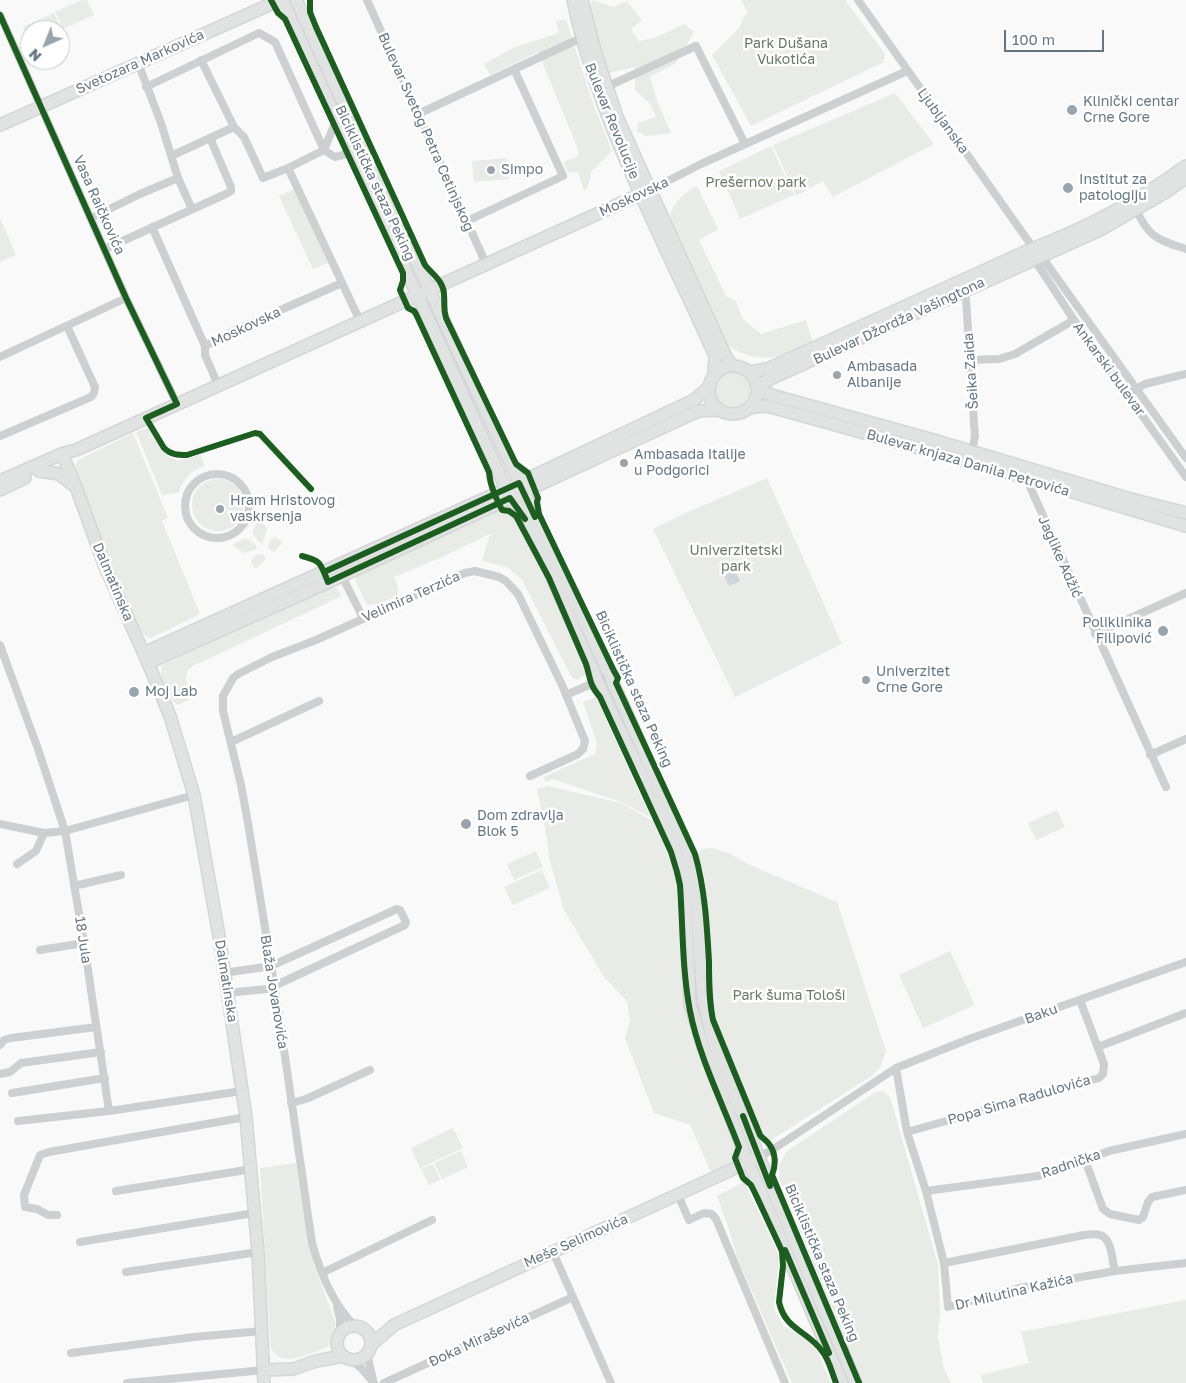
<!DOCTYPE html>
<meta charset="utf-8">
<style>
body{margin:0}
#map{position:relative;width:1186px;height:1383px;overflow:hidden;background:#f9f9f9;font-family:"Golos Text",sans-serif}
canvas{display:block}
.north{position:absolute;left:20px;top:20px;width:50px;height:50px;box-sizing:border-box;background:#fff;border:1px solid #c1c8cd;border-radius:50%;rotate:224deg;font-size:14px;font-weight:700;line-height:20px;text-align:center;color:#657683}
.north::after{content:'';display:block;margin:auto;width:18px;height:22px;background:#99a4ac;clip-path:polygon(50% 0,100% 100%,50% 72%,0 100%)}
.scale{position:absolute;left:1004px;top:30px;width:100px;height:22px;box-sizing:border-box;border:2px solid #657683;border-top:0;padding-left:6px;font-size:15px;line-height:18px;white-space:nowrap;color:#657683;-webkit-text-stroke:4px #fff;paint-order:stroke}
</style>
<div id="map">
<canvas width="1186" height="1383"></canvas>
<div class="north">N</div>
<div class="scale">100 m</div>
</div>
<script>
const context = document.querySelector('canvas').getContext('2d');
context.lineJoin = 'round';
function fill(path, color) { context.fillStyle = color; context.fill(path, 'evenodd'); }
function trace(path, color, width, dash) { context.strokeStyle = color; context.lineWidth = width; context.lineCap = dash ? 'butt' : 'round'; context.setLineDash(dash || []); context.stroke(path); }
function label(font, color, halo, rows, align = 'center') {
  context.font = font + ' "Golos Text",sans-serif'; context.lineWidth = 5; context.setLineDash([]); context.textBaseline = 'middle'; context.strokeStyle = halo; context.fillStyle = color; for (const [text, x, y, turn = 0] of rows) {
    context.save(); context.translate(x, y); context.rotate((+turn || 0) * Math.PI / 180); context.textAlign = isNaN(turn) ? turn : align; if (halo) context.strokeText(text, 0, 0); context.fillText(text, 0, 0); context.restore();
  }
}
fill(new Path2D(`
 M81 0H87L94 15 63 29 55 12Z
 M592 0 613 7 627 1 642 20 631 29 639 41 655 38 684 24 694 32 676 63 650 77 658 103 671 133 646 136 637 131 638 123 656 117 650 104 635 90V67L608 73 589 10Z
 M741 0H845L885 54 884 62 751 126 712 55 740 27 743 18 748 12Z
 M54 13 62 30H30V42L23 27Z
 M566 19 590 95 612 151 591 172 588 187 584 191 578 172H568L563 162 579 156 576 144 538 52 490 75 484 64 515 47 559 33 556 21Z
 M895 93 934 144 833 197 823 181 796 196 773 145Z
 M771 146 794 195 740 219 719 171Z
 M507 158 509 179 474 182 472 161Z
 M697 186 718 229 699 240 726 296 736 301 743 319 761 334 806 320 814 347C776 356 761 367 725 344L669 219C672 204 684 192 697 186Z
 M294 189 328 263 313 269 279 196Z
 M0 218 16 255 0 262Z
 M715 390a18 18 0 1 1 36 0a18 18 0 1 1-36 0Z
 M147 428 168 456 178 461 200 455 205 466C190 470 184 479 178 493L162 495 136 432Z
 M133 433 168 518 162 521 200 614 151 638C138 636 132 612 127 601L124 603C106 558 92 513 75 467L78 460Z
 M767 478 842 644 735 697 653 529 690 511Z
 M192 505a26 26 0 1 1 52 0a26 26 0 1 1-52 0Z
 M502 506 510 508 520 514 586 674 578 680 572 678 522 580 507 567 482 561 490 534 449 554 394 577 398 588V596L378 604 367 605 355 580 359 572Z
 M259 518 267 529 262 544 257 540 252 532Z
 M275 537 283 542 274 552 269 549 268 546 271 539Z
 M245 538 255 544 257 549 243 553 232 545Z
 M262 554 266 559 256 569 252 565 251 561 256 555Z
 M331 588H337L342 596 193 666 187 671 186 680 194 697 178 705C167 698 158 677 162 665Z
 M596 697 650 817 621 802 553 779 546 782 543 777 595 754 597 743 583 702Z
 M548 786 621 803 654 822 680 885 684 969 742 1151 735 1162 711 1172 690 1125 654 1113 625 1038 630 1021 627 1001 604 977 564 910 550 862 546 833 537 789Z
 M1057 810 1065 827 1036 840 1028 823Z
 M711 848 729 853 750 865 837 902 886 1051 881 1066 873 1075 768 1142 765 1143 759 1134 713 1012 707 896 704 875 698 855 702 849Z
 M536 851 543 867 514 880 507 864Z
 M542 870 550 888 513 905 504 887Z
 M950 951 975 1005 923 1028 899 975Z
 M883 1091 890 1097 938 1265 940 1312 938 1338 944 1369 951 1383H862L779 1179V1166L787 1151 876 1092Z
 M453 1128 463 1148 420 1168 411 1148Z
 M461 1151 468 1167 442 1179 434 1163Z
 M296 1163 313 1262 336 1324 331 1334 329 1346C312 1352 284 1370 271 1349L260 1168Z
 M433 1164 440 1180 429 1185 421 1169Z
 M744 1182 773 1242 779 1258 774 1308 783 1325 808 1341 816 1349 831 1383H792L737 1257 729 1229 717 1196Z
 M1186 1300V1383H983L981 1375 1029 1363 1021 1332Z`), '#e8ebe6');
fill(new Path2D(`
 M735 570 740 581 729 586 724 575Z`), '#ced6d9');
const secondary = new Path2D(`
 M282 0 497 469 510 498 521 511 534 536 604 696 671 838 682 872 685 894 690 1004 702 1043 748 1162 842 1383
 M296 0 421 272 610 676 687 849C705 910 693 975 712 1036 720 1061 731 1086 741 1111 776 1203 817 1292 856 1383
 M573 0C599 125 664 240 715 356L714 376
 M582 0 595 51 617 117 725 355 733 366
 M0 125 280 0
 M709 390a24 24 0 1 1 48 0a24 24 0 1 1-48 0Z
 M749 372 767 369 1029 250C1085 229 1138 201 1186 166
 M757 387 772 378 1102 229 1166 192 1186 178
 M757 390 775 396 937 441 1127 498 1186 513
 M749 408 762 406 771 407 1026 478 1186 526
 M62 454 76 487 105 567 148 663 170 716 194 795 219 936 246 1117 258 1252 264 1383
 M39 471 59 474 73 485
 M0 481 64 453 76 450 650 190
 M0 490 25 478
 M144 653 506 489 694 400 710 386
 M148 663 342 576 692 414 699 411 720 410
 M337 1343a17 17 0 1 1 34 0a17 17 0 1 1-34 0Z
 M371 1345 394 1325 755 1159
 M264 1370 293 1369 316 1361 343 1356`);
trace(secondary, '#d5d6d7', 14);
trace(new Path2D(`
 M367 0 486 264
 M858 0 1029 242 1042 257 1186 458
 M0 15 126 298 177 404
 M201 60 234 127 244 137 263 178 288 168 324 150
 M138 63 161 123 178 178 192 209
 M146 87 259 33 275 42 324 150 335 157 351 153
 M606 87 696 46 745 144
 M418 114 581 38
 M324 150 337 118
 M171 156 234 127
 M288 168 360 321
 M650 190 701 164 907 71
 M1135 207C1148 237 1156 239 1186 249
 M91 218 140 194 178 178
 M467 221 563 176 514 69
 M152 227 205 346
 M105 249 228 193 231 191V187L210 138
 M1032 256 1074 320 1186 477
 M963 291 966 299 974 423 975 437 972 451
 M0 357 126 298
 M970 360 999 359 1015 354 1074 320
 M218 385 205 355V346L235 330 342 283
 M1134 390 1145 384 1186 374
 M0 436 91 397 94 393 95 387 67 326
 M185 506a32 32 0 1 1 64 0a32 32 0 1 1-64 0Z
 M1026 478 1166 787
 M340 572 363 618
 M1095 634 1186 593
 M0 645 38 749 65 831 84 943 109 1111 242 1091
 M566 695 610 676
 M231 742 319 701
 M1150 755 1186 739
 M0 824 44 833
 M17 864 36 851 44 833 65 831 194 795
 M74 886 121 875
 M40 950 84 943
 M224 973 271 966 397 909 400 910 406 922 405 925 274 986 267 989 227 993
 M0 1045 4 1040 11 1038 96 1027
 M1098 1047 1186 1013
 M896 1068 907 1132 926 1191 944 1263 948 1307 1019 1288 1115 1271 1186 1263
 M0 1074 10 1072 21 1063 101 1052
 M12 1093 105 1078
 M291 1103 306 1099 370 1070
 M18 1121 109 1111
 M907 1132 1099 1078 1103 1074 1104 1064 1080 1000
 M759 1157 772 1150 896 1068 969 1039 1186 962
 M1085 1160 1103 1209 1110 1214 1139 1220 1143 1217 1148 1202 1152 1197 1186 1190
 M116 1191 252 1169
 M926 1191 1038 1176 1055 1172 1109 1151 1186 1134
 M678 1195 689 1220 704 1213 712 1214 716 1219 785 1383
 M57 1215H48L37 1209 25 1207 24 1195 40 1155 49 1152 246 1117
 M80 1242 254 1213
 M553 1252 611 1383
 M944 1263 1084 1235C1089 1235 1095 1233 1100 1235 1112 1238 1112 1261 1115 1271
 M126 1272 258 1252
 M322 1273 432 1220
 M337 1307 340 1319V1334
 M356 1327C333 1305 320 1272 312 1243L278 1008 248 823 241 785 223 711V696L233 678 238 674 272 657 316 640 465 573 475 571 499 577 506 581 518 594 562 685 585 741 583 749 578 754 530 776
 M71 1353 194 1337 262 1331
 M367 1354 373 1380
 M351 1360 361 1368 374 1383
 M127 1383 264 1370
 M384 1383 573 1297`), '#cecfd0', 8);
trace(secondary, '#e1e2e2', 11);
trace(new Path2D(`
 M271 0 278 13 285 19 403 273V281L400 290 408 308 414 311 416 314 489 472C490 486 496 498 502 510L509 511 516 516 549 578 586 664C591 680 589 684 600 697L671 852 677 872 680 885C683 927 682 969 690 1011 699 1057 722 1102 739 1147L735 1158 743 1178 751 1185 755 1193 782 1251 783 1266 779 1302C785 1330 808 1331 822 1351 829 1359 832 1373 836 1383
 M310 0V12L316 27 425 265C432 274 444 281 444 295 445 304 443 308 446 318L516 464 528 473 538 498 537 502 539 514 614 671 618 678 616 683 695 854C705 889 707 926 709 962 709 982 709 1001 713 1020L760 1135C762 1138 766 1140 769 1144 776 1153 776 1165 772 1175L859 1383
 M0 15 126 298 177 404 146 418 164 448C171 455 178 455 187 455L255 433 260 434 311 489
 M302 556C322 561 320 563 328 582L510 498 525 519
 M324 572 519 483 535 517
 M743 1116 770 1186
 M785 1250 829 1353`), '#1b5e20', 6);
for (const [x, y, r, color] of [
 [1072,110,6,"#99a4ac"],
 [491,170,5,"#99a4ac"],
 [1068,188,6,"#99a4ac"],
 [837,375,5,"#99a4ac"],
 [624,463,5,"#99a4ac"],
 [220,509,5,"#99a4ac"],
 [1163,631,6,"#99a4ac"],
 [866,680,5,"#99a4ac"],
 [134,692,6,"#99a4ac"],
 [466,824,6,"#99a4ac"]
]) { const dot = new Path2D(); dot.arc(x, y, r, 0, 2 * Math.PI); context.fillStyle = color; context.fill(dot); trace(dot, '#fff', 2); }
label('14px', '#687a64', '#fff', [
 ["Park Dušana",786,44],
 ["Vukotića",786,60],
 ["Prešernov park",756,183],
 ["Univerzitetski",736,551],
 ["park",736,567],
 ["Park šuma Tološi",789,996]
]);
label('14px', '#657683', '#fff', [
 ["Svetozara Markovića",140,62,-24],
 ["Bulevar Revolucije",612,121,68],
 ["Ljubljanska",943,121,54],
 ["Bulevar Svetog Petra Cetinjskog",426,132,66],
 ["Biciklistička staza Peking",375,183,65],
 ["Moskovska",634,197,-25],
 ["Vasa Raičkovića",99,205,66],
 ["Bulevar Džordža Vašingtona",899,321,-25],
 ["Moskovska",246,327,-25],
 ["Ankarski bulevar",1109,369,54],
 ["Šeika Zaida",971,371,-94],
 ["Bulevar knjaza Danila Petrovića",968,463,16],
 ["Jaglike Adžić",1060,557,66],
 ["Dalmatinska",113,582,67],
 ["Velimira Terzića",411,597,-24],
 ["Biciklistička staza Peking",634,689,66],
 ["18 Jula",83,940,81],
 ["Dalmatinska",226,981,81],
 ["Blaža Jovanovića",274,992,81],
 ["Baku",1041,1014,-20],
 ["Popa Sima Radulovića",1019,1100,-16],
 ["Radnička",1071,1164,-19],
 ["Meše Selimovića",576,1241,-24],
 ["Biciklistička staza Peking",822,1263,67],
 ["Dr Milutina Kažića",1014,1292,-13],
 ["Đoka Miraševića",479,1340,-25]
]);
label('14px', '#657683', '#fff', [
 ["Klinički centar",1083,102],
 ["Crne Gore",1083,118],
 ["Simpo",501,170],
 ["Institut za",1079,180],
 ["patologiju",1079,196],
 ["Ambasada",847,367],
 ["Albanije",847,383],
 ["Ambasada Italije",634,455],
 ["u Podgorici",634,471],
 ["Hram Hristovog",230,501],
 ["vaskrsenja",230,517],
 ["Poliklinika",1152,623,"right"],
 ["Filipović",1152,639,"right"],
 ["Univerzitet",876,672],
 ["Crne Gore",876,688],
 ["Moj Lab",145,692],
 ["Dom zdravlja",477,816],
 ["Blok 5",477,832]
], 'left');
</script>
